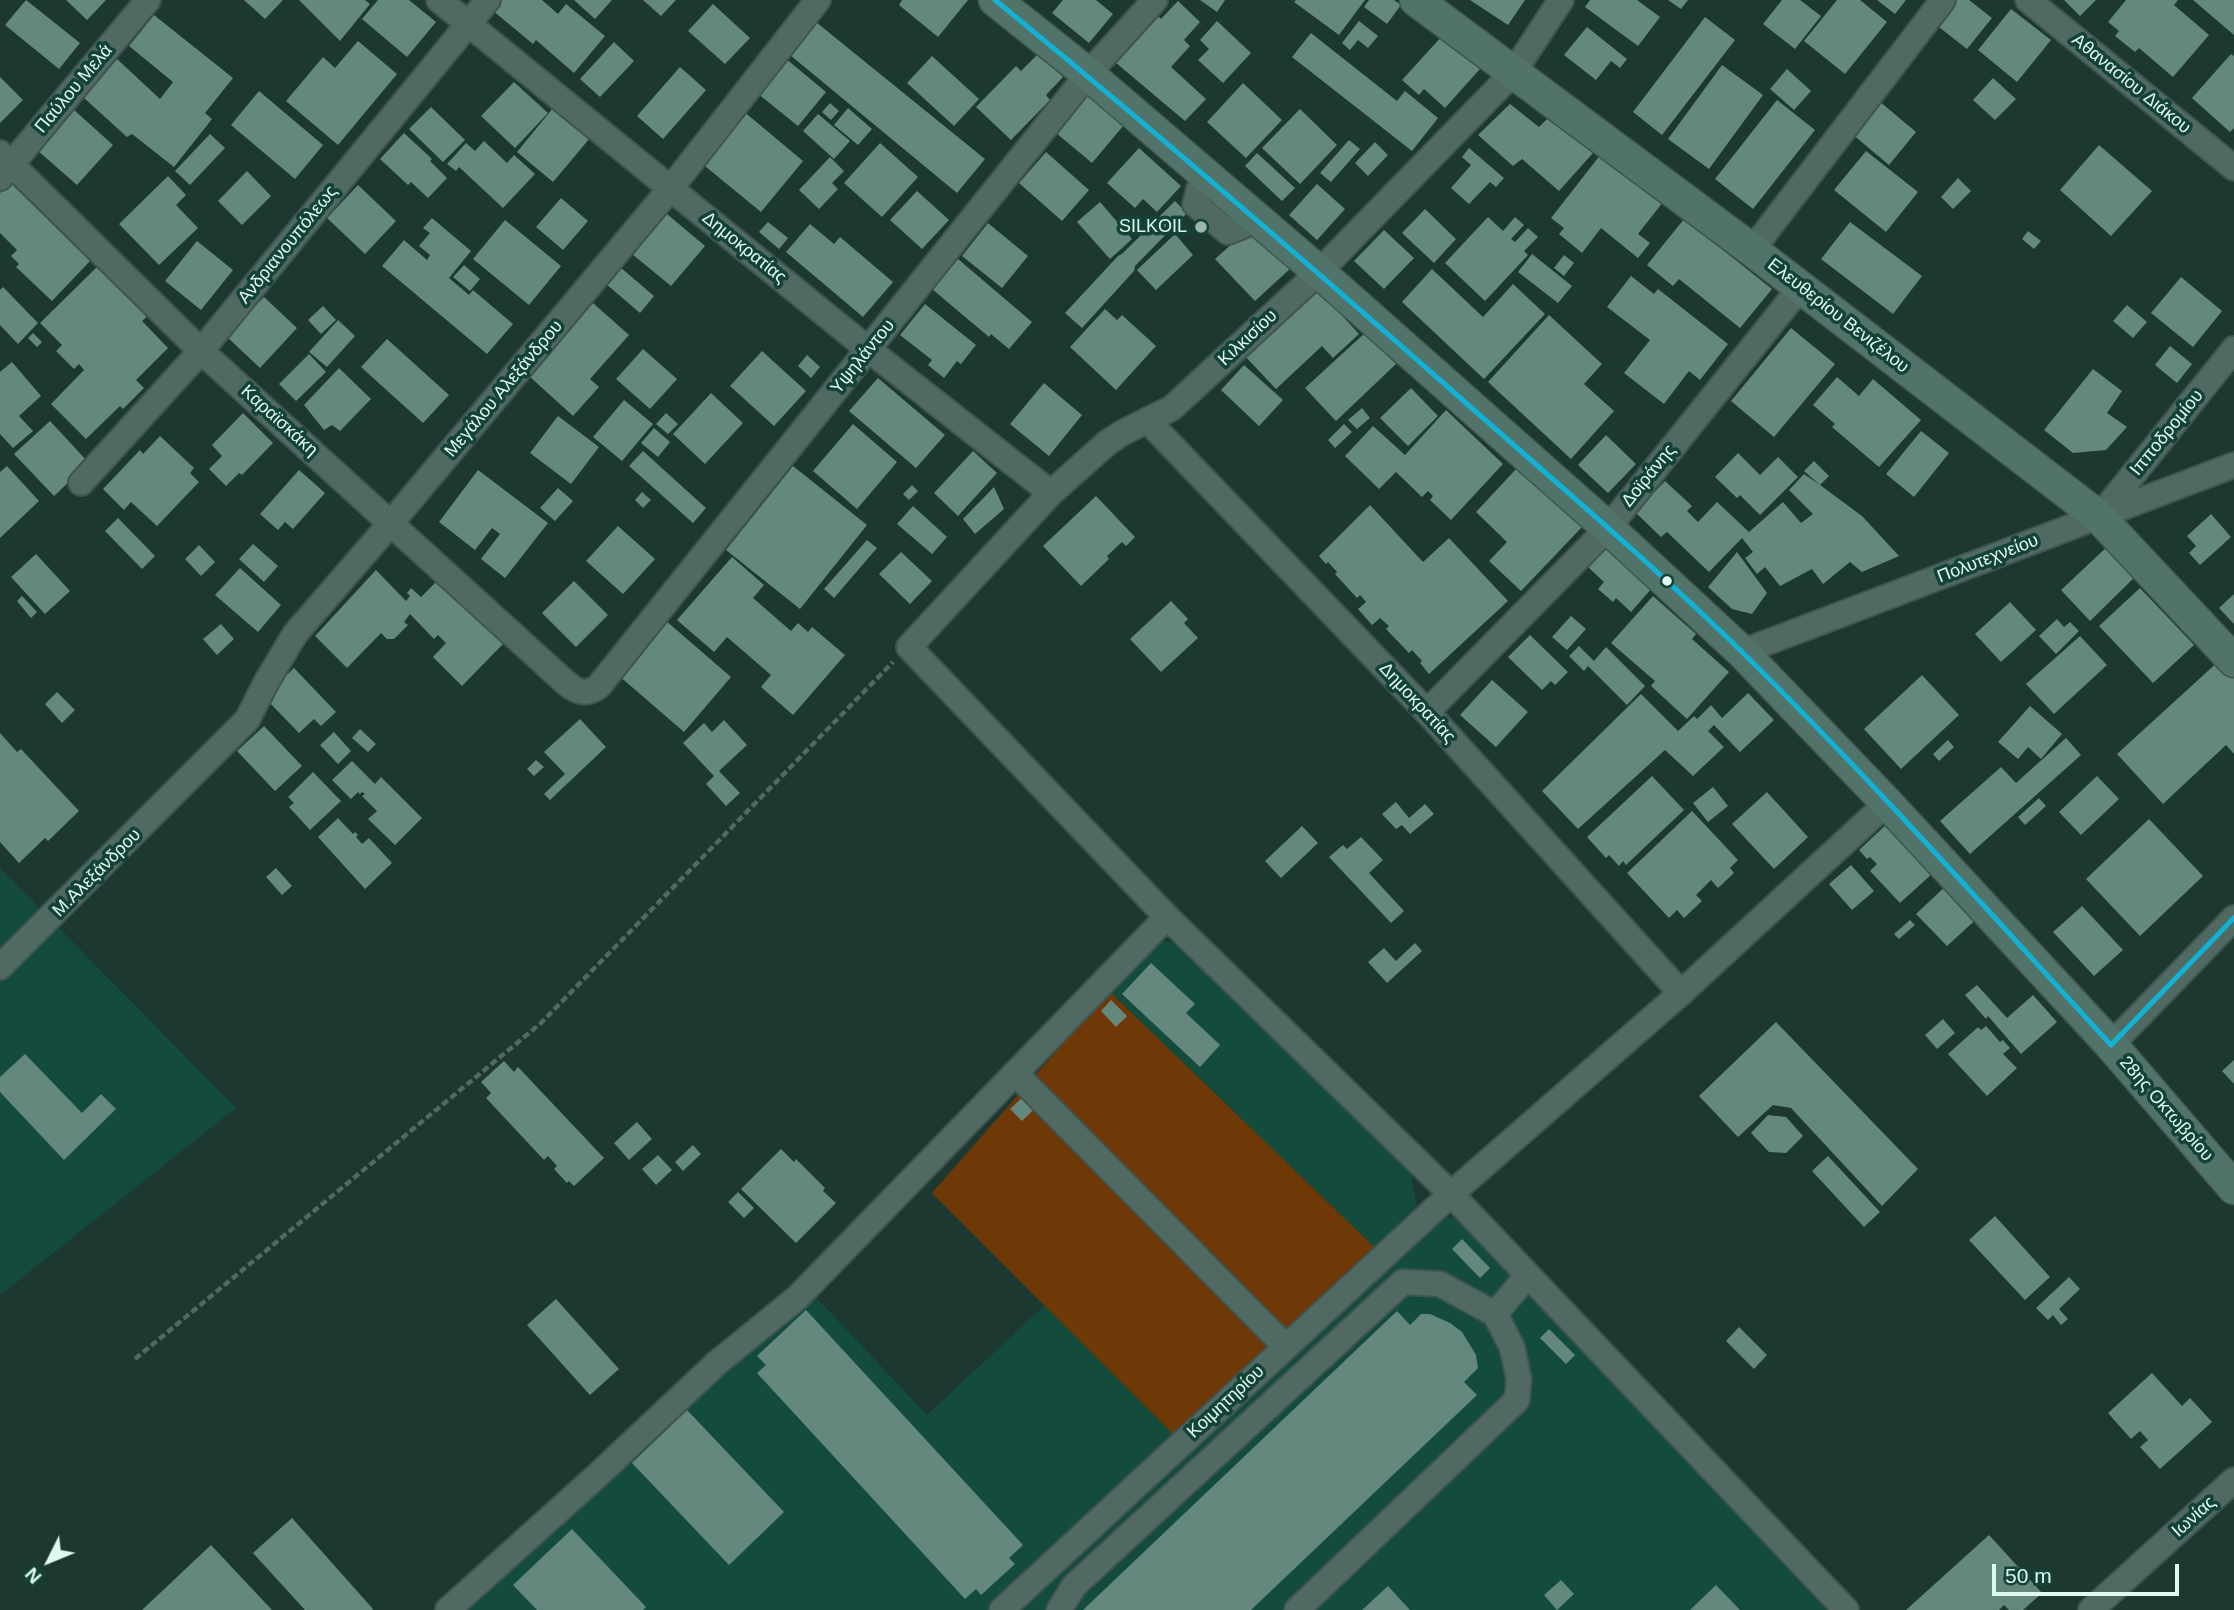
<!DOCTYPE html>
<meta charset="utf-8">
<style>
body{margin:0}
#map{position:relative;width:2234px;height:1610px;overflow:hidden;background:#1d3831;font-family:Helvetica,sans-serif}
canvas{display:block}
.north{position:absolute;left:14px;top:1526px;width:70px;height:70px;-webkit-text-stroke:5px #124336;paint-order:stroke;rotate:227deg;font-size:19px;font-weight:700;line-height:28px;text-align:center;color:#e0f9f0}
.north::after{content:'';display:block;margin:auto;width:24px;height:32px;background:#e0f9f0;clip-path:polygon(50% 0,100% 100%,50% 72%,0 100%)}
.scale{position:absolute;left:1992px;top:1564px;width:187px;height:32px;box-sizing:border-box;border:4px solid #e0f9f0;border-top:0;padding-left:9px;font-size:21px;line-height:24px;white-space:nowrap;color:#e0f9f0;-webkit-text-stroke:5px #124336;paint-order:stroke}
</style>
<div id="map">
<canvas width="2234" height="1610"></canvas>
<div class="north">N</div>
<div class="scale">50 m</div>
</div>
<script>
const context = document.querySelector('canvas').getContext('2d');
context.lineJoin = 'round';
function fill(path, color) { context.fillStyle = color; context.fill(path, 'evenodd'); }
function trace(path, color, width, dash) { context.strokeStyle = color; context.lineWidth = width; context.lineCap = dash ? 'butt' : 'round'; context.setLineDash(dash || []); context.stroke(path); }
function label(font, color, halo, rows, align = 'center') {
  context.font = font + ' Helvetica,sans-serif'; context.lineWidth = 7; context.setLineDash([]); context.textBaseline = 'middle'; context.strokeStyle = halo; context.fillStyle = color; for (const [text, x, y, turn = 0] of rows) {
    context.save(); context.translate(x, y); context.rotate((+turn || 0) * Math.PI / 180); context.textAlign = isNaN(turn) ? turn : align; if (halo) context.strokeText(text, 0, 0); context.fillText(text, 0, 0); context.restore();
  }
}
fill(new Path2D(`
 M0 868 236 1108 0 1295Z
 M1159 941 1185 943 1411 1173 1417 1209 1375 1248 1109 991Z
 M1437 1217 1459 1218 1826 1610H1015Z
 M811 1292 927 1415 1045 1305 1179 1440 996 1610H462Z`), '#134c3d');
fill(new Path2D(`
 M1109 991 1375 1248 1179 1440 932 1193Z`), '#6f3907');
fill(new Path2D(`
 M26 0 80 43 59 69 5 25Z
 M66 0H106L87 20Z
 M244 0H283L265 19Z
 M299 0H365L370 4 340 41Z
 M378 0H409L436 22 407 57 362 19Z
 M501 0H542L558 14 566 4 605 36 574 73 536 40 533 44 492 10Z
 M574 0H612L595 19Z
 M643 0H676L661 16Z
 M902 0H968L938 37 899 5Z
 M1063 0H1096L1113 14 1089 43 1052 13Z
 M1200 0H1225L1217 12Z
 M1296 0H1365L1339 35 1294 2Z
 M1369 0H1394L1401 5 1387 24 1364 7Z
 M1470 0H1525L1508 25Z
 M1590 0H1637L1660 17 1638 46 1585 7Z
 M1668 0H1688L1681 9Z
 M1782 0H1800L1821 16 1795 49 1763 24Z
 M1837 0H1860L1887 22 1845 74 1804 41Z
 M1877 0H1906L1895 14Z
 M1954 0H1969L1992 18 1967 49 1935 24Z
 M2064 0H2096L2080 16Z
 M2126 0H2178L2174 5 2209 35 2173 77 2139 48 2135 52 2115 36 2119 31 2108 22Z
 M2193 0H2234V35Z
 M1178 1 1200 22 1184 40 1190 46 1171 67 1206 99 1185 121 1115 62 1157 15 1161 19Z
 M713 4 750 38 725 64 688 31Z
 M2011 9 2051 40 2017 82 1978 50Z
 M154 15 233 78 205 113 212 119 174 167 132 134 127 137 83 97 117 59 160 99 173 82 129 46Z
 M1705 17 1735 40 1662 135 1633 112Z
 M811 18 985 159 957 193 784 50Z
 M1217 21 1251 53 1223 83 1198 60 1209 49 1200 40Z
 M1359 21 1378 36 1368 48 1358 40 1350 50 1342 43Z
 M1587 27 1627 59 1620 68 1611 61 1596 80 1564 55Z
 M1311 33 1397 101 1405 91 1438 118 1412 151 1292 57Z
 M1443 35 1480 69 1445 108 1424 89 1419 95 1402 80Z
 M358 41 397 74 338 145 286 101 323 57 335 68Z
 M614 42 634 61 600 97 580 79Z
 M1039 53 1063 77 1046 95 1050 100 1011 140 976 107 1016 66 1021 71Z
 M2231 54 2234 56V128L2230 132 2192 98Z
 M932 56 979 99 954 126 907 83Z
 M785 58 826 92 798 126 757 93Z
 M1722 65 1763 95 1709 169 1668 139Z
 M680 67 706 90 663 139 637 116Z
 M1787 69 1811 91 1794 110 1770 89Z
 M0 77 23 100 0 123Z
 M1993 78 2016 99 1995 120 1973 100Z
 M514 82 548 113 515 148 481 116Z
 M1243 83 1282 120 1246 158 1207 122Z
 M1092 88 1129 119 1092 163 1055 132Z
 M259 91 323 145 295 179 231 125Z
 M1777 100 1815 130 1753 209 1715 179Z
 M1879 101 1916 132 1889 165 1851 133Z
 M830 103 839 111 831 120 822 112Z
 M1510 104 1539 127 1550 116 1593 153 1559 191 1522 159 1513 166 1478 135Z
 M431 107 465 140 443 162 409 129Z
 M553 108 590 138 553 182 517 152Z
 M848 108 872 129 858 145 834 125Z
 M73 109 113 145 77 185 37 150Z
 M1300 109 1337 145 1300 184 1262 148Z
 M742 110 803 161 761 212 700 162Z
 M818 114 850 141 834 159 803 131Z
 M404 133 432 159 430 161 447 178 428 198 411 182 408 185 380 159Z
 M210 134 225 148 190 185 175 171Z
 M1349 140 1360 149 1331 182 1320 173Z
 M484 141 507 163 514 155 535 174 503 208 459 167 456 171 447 164 466 143 475 151Z
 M1375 142 1388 155 1368 176 1355 163Z
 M880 143 918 177 882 217 844 183Z
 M2099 145 2152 191 2111 236 2060 190Z
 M1139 148 1181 186 1157 212 1143 199 1135 208 1107 183Z
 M1469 148 1504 178 1496 187 1490 182 1469 204 1451 188 1471 165 1462 157Z
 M1866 151 1918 192 1886 232 1834 190Z
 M1046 152 1089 190 1062 221 1019 183Z
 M1257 153 1295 188 1282 201 1245 166Z
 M1601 154 1663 202 1638 234 1650 243 1638 258 1601 228 1582 253 1559 234 1564 228 1551 218Z
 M830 157 844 171 832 183 838 189 819 209 799 190Z
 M247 171 271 196 242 225 218 201Z
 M168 176 186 195 176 205 198 228 159 265 119 224Z
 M1958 178 1971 191 1953 209 1941 197Z
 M11 182 91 260 52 301 16 267 19 264 11 256 17 250 0 233V193Z
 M1317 184 1345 209 1317 240 1289 215Z
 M358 185 396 221 365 254 327 218Z
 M917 191 949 220 922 249 890 220Z
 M561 198 588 221 563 250 536 227Z
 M1175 201 1187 213 1135 266 1134 271 1082 328 1065 313 1118 256 1122 254Z
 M1100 202 1132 239 1110 259 1077 222Z
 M1425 209 1456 239 1434 263 1402 233Z
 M667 214 705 246 671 286 632 254Z
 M1488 217 1503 231 1515 217 1524 225 1511 239 1515 242 1528 228 1538 237 1524 251 1528 255 1485 301 1445 263Z
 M432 218 471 251 449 278 469 295 473 290 513 324 487 354 382 266 404 240 427 260 430 255 419 246 430 233 423 228Z
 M1684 219 1772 289 1740 328 1679 279 1673 286 1647 265Z
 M505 220 561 266 529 305 473 259Z
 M768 222 788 238 779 249 759 232Z
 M1850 222 1922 276 1893 314 1821 259Z
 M988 223 1028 256 1002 288 962 256Z
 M810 224 834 244 840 237 893 282 863 317 786 252Z
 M1253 225 1292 267 1255 301 1215 259Z
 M1384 230 1414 258 1384 289 1354 261Z
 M2028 231 2041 241 2034 249 2022 239Z
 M1175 234 1193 255 1156 290 1137 270Z
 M197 241 233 270 201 310 165 281Z
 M1532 254 1572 286 1558 303 1518 272Z
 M1564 255 1574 263 1564 276 1554 268Z
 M958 259 1032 322 1009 349 991 334 989 337 932 289Z
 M103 261 153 311 142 321 168 348 136 380 144 388 123 409 120 406 86 439 51 404 84 370 79 364 74 369 56 351 62 345 40 323Z
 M464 265 480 279 470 291 453 277Z
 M620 267 654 296 640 313 606 284Z
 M1432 269 1483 317 1513 284 1545 314 1484 379 1402 302Z
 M1631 276 1654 294 1658 289 1728 344 1700 380 1689 371 1664 404 1624 373 1650 340 1607 307Z
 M2181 277 2222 311 2193 347 2151 313Z
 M1315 286 1359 334 1333 358 1322 346 1276 389 1242 353Z
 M3 287 38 323 18 344 0 325V290Z
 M264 297 297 328 260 368 226 336Z
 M593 303 629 335 590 379 599 387 573 416 529 376Z
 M925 304 976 345 961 364 957 361 944 378 928 365 932 360 900 335Z
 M2127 305 2147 322 2133 338 2113 321Z
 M323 306 336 320 321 334 308 320Z
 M1105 309 1117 320 1122 315 1156 346 1116 390 1070 347Z
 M1549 315 1602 364 1584 384 1614 411 1571 459 1488 382Z
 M338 320 355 336 327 367 309 352Z
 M1791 328 1835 364 1774 437 1731 401Z
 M1366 332 1396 364 1336 421 1305 388Z
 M33 333 42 342 37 347 28 338Z
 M387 339 449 395 423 423 361 367Z
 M2170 346 2192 364 2177 383 2155 365Z
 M643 349 677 379 650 409 616 379Z
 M762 351 806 391 774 426 730 386Z
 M309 354 326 372 296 401 279 384Z
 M807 355 820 367 811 378 798 366Z
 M12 362 41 396 19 416 33 431 13 448 0 434V372Z
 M1244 365 1283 400 1259 426 1221 390Z
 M339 368 371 399 340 431 332 425 324 430 304 405Z
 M2093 369 2122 391 2107 413 2127 427 2106 450 2073 453 2044 430Z
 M1837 377 1859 396 1873 379 1921 420 1879 467 1832 427 1835 424 1813 405Z
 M878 378 945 435 916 468 849 411Z
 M1044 383 1082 415 1049 456 1010 424Z
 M1411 388 1438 416 1408 446 1380 418Z
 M711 393 743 423 705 464 673 434Z
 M624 400 653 424 622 461 593 437Z
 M1362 408 1370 418 1357 429 1348 420Z
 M1446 410 1503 464 1451 520 1430 500 1433 496 1428 491 1422 497 1396 472 1379 489 1345 456 1373 426 1405 455Z
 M243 413 273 443 242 475 239 473 226 486 209 469 222 456 212 445Z
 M666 413 678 424 668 434 656 424Z
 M558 416 599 447 571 484 530 453Z
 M50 421 89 463 54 496 14 454Z
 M853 424 897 462 857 509 813 471Z
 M1344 424 1352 432 1335 448 1328 440Z
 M654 428 670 442 658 457 641 443Z
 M1921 431 1949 453 1914 497 1886 474Z
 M1606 435 1636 464 1608 493 1578 465Z
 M160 436 194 468 190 473 199 482 157 526 131 502 124 510 103 489 140 450 143 454Z
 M643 451 706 508 693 523 629 466Z
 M973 451 997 473 958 516 934 493Z
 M1738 453 1760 475 1778 457 1798 477 1760 515 1740 495 1737 498 1715 477Z
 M1814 461 1829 476 1820 485 1862 516 1899 556 1862 572 1850 562 1823 584 1812 569 1780 586 1765 567 1757 574 1745 558 1753 552 1742 538 1709 572 1667 532 1661 537 1635 512 1665 481 1692 506 1687 511 1698 522 1717 502 1749 532 1783 502 1801 523 1813 514 1789 490 1804 474 1820 485 1804 471Z
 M7 466 39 501 0 538V472Z
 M793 466 867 525 800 609 726 550Z
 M1518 467 1582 527 1521 591 1489 561 1507 542 1476 512Z
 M299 470 325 493 293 529 285 522 278 530 260 514Z
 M478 470 548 523 505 578 481 559 500 534 492 528 475 550 439 522Z
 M912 485 918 491 909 500 903 494Z
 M994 487 1004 509 975 534 963 519Z
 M558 488 573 501 555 521 540 508Z
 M642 492 651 500 643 508 635 500Z
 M1096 496 1135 537 1126 546 1122 542 1107 556 1109 559 1081 586 1043 546Z
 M1370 505 1423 562 1449 538 1508 601 1429 674 1420 663 1422 661 1412 650 1409 653 1386 629 1389 626 1380 618 1372 625 1358 609 1366 602 1360 595 1357 598 1335 574 1337 572 1328 562 1326 564 1319 556Z
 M913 506 947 537 932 554 897 524Z
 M2211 514 2231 537 2200 565 2189 553 2196 546 2187 536Z
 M118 518 155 556 142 569 105 531Z
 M618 526 655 559 623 594 586 561Z
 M867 540 877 548 834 598 824 589Z
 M253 544 278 566 264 582 239 559Z
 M2110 544 2138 574 2090 621 2061 590Z
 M199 545 215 562 201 576 185 559Z
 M1606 547 1652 588 1631 612 1616 598 1613 602 1598 589 1604 582 1588 567Z
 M901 552 932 581 910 604 879 574Z
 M1737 552 1767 593 1752 614 1732 609 1708 587Z
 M36 554 70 591 45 614 11 577Z
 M732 557 764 585 753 598 791 631 798 623 808 632 812 627 845 655 793 715 761 687 771 675 727 637 714 652 677 620Z
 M240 568 281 605 258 632 215 595Z
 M376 570 406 601 410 596 407 593 411 588 421 597 436 582 503 644 462 686 433 657 446 643 438 635 434 639 410 614 404 622 408 625 394 639H387L381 633 347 668 315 636Z
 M574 581 608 615 576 647 542 613Z
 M2140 588 2194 645 2153 683 2099 626Z
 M2234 594V624L2219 608Z
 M22 596 37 612 31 618 17 601Z
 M1653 596 1696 634 1692 639 1729 672 1687 719 1651 686 1655 681 1611 643Z
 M1171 601 1188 619 1184 623 1198 638 1161 672 1130 639Z
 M2010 602 2036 630 2001 662 1975 634Z
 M1571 616 1586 629 1567 650 1552 637Z
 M2057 619 2064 627 2070 622 2079 631 2056 654 2039 636Z
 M665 620 731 677 684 732 618 675Z
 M221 624 234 639 217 655 203 639Z
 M1530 635 1568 672 1555 685 1551 681 1542 690 1508 657Z
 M2080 636 2107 665 2054 714 2026 684Z
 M1579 646 1594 661 1606 647 1645 686 1627 705 1588 666 1584 671 1569 656Z
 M2221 659 2234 673V754L2226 745 2163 804 2117 754Z
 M294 668 336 712 321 726 314 719 299 733 264 697Z
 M1922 675 1959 715 1901 769 1864 729Z
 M1492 680 1528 712 1496 747 1460 715Z
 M57 692 75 710 62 723 45 704Z
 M1748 693 1774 720 1740 752 1714 725 1708 731 1724 747 1693 776 1665 750 1578 829 1542 791 1641 694 1678 731 1694 716 1697 719 1711 705 1722 718Z
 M2030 706 2062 734 2041 759 2028 747 2018 759 1998 742Z
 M580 719 606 747 550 800 544 794 565 774 544 752Z
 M724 720 747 745 719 771 740 793 726 806 706 784 714 776 683 743 704 723 712 732Z
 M264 726 302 766 275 791 237 751Z
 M360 729 376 744 368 752 352 738Z
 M334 732 351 751 338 764 320 745Z
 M0 733 17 752 21 749 79 811 48 841 45 838 19 863 0 842Z
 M2066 738 2081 755 1970 854 1940 821 2001 767 2016 783Z
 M1948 740 1954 747 1939 761 1933 754Z
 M536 760 544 767 534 776 527 769Z
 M352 761 375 784 381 777 422 818 395 845 368 819 377 811 362 796 365 794 362 792 360 794 358 792 351 799 332 780Z
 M313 772 341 801 310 830 289 807 294 803 288 797Z
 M1652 776 1684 810 1626 865 1623 861 1619 866 1609 855 1606 858 1587 837Z
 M2097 776 2119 799 2081 835 2059 812Z
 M1713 787 1728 806 1708 822 1693 803Z
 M1767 792 1808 837 1774 869 1732 824Z
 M2039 798 2046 806 2025 825 2018 817Z
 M1396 802 1409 818 1425 804 1434 814 1410 834 1402 825 1396 829 1382 814Z
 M1692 811 1738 860 1730 868 1734 873 1718 888 1711 880 1696 895 1702 901 1684 918 1677 910 1669 918 1627 873Z
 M338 818 353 834 355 832 358 835 356 837 362 844 369 838 392 863 365 889 318 837Z
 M2149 819 2203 876 2140 936 2086 879Z
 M1888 823 1934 872 1900 903 1870 871 1877 864 1870 857 1867 859 1859 850Z
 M1302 826 1318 843 1281 878 1265 861Z
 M1361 837 1383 860 1369 873 1404 911 1391 923 1329 857 1343 845 1347 849Z
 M1851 865 1874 891 1852 910 1829 884Z
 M276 868 292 886 282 895 266 877Z
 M1950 882 1981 915 1947 946 1916 914Z
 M2082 906 2123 950 2094 976 2053 932Z
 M1910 920 1915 925 1899 939 1894 934Z
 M1415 943 1422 951 1387 983 1368 962 1384 948 1396 961Z
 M1151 963 1195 1004 1186 1013 1220 1045 1200 1067 1122 994Z
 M1977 985 2007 1018 2033 995 2057 1022 2021 1054 1988 1016 1986 1019 1965 995Z
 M1111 1000 1127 1016 1116 1027 1101 1011Z
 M1943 1019 1955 1033 1937 1049 1925 1035Z
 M1776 1022 1918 1169 1882 1206 1791 1108 1773 1105 1738 1137 1699 1096Z
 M1986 1026 2000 1042 2003 1040 2010 1048 2003 1054 2017 1068 1987 1096 1948 1054 1978 1027 1981 1030Z
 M25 1054 82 1113 101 1094 116 1109 64 1160 0 1092V1077Z
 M2234 1060V1084L2222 1071Z
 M504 1061 514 1072 518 1067 604 1158 574 1186 569 1181 567 1183 554 1169 557 1166 548 1156 544 1160 486 1098 491 1093 481 1082Z
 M1023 1097 1034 1109 1022 1121 1010 1109Z
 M1768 1115 1786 1117 1803 1136 1786 1153 1769 1152 1751 1133Z
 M637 1122 652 1139 629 1160 614 1143Z
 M693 1145 701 1154 683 1171 675 1162Z
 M781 1149 794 1162 796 1159 825 1188 823 1191 836 1203 796 1243 741 1189Z
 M658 1155 672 1170 656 1185 642 1169Z
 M1828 1156 1880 1212 1864 1227 1812 1171Z
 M738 1192 754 1208 744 1218 728 1202Z
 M1995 1216 2050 1277 2025 1300 1969 1240Z
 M1462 1239 1490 1268 1480 1278 1452 1249Z
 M2069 1277 2080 1289 2059 1309 2068 1319 2061 1325 2053 1315 2048 1320 2036 1308Z
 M556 1299 619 1369 590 1395 527 1325Z
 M806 1310 1023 1545 1009 1558 1015 1564 981 1595 976 1589 965 1599 757 1373 766 1365 757 1356Z
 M1397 1311 1410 1325 1421 1314H1430L1450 1323 1462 1332 1476 1355 1478 1368 1464 1382 1477 1395 1251 1610H1083Z
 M1739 1327 1767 1355 1754 1369 1726 1341Z
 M1549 1329 1575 1355 1566 1364 1540 1338Z
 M2152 1373 2182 1406 2190 1398 2212 1422 2160 1469 2140 1447 2148 1440 2140 1431 2131 1439 2108 1413Z
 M687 1410 784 1512 729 1565 632 1463Z
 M292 1518 373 1609 372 1610H305L253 1553Z
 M572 1529 646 1607 643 1610H537L513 1585Z
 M1989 1535 2042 1593 2023 1610H2009L2004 1605 1999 1610H1906Z
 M211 1545 272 1610H142Z
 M1561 1580 1574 1594 1557 1610 1544 1595Z
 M1716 1585 1740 1610H1690Z
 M1388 1586 1410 1610H1362Z`), '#64887d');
const minor = new Path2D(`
 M439 0 869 350 1051 493
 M1561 0 1513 73 1319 272 1172 408 1122 433 1107 443 1051 493 909 647 1167 917 1451 1194 1846 1610
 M2028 0 2234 168
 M0 153 201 351 565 682C576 692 586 696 599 686L1088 74 1155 0
 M0 178 148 0
 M1199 189 1195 204 1228 232 1243 226
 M1752 250 1943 0
 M1147 420 1427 712 1681 993
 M81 483 201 351 488 0
 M2099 517 2234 349
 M1742 652 2234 465
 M1427 712 1608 528 1800 288
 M0 967 247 720 267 681 295 634 391 523 671 188 818 0
 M2111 1045 2234 918
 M1015 1073 1286 1347
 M1495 1314 1528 1275
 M448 1610 598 1475 717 1363 798 1297 1167 917
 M1002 1610 1451 1194 1681 993 1887 803
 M1059 1610 1074 1586 1403 1282 1440 1284 1495 1314 1512 1347 1519 1379 1517 1400 1297 1610
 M2091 1610 2234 1480`);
const major = new Path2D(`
 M995 0 1088 74 1319 272 1608 528 1742 652 1887 803 2111 1045 2234 1188
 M1416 0 1752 250 2099 517 2234 661`);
trace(minor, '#3f544f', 28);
trace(major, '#3f544f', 35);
trace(new Path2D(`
 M135 1359 540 1024 893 662`), '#526861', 4.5, [7, 3.5]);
trace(minor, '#506a63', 24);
trace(major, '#52736a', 32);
trace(new Path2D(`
 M995 0C1152 128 1305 261 1457 395 1553 480 1651 563 1742 652 1870 778 1990 913 2111 1045L2234 918`), '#13b2d5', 5);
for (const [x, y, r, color] of [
 [1201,227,7,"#9cb5ad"],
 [1667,581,6,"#e0f9f0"]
]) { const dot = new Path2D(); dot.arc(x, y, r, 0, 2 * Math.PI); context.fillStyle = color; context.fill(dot); trace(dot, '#124336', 2.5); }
label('18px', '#e0f9f0', '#124336', [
 ["Αθανασίου Διάκου",2131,84,39],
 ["Παύλου Μελά",74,89,-50],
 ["Ανδριανουπόλεως",288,245,-51],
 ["Δημοκρατίας",744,248,39],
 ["Ελευθερίου Βενιζέλου",1838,316,38],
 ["Κιλκισίου",1248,338,-43],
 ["Υψηλάντου",863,357,-51],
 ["Μεγάλου Αλεξάνδρου",504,389,-50],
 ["Καραϊσκάκη",279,421,42],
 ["Ιπποδρομίου",2167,433,-51],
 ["Δοϊράνης",1649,476,-51],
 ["Πολυτεχνείου",1988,559,-21],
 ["Δημοκρατίας",1417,703,47],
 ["Μ.Αλεξάνδρου",97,873,-45],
 ["28ης Οκτωβρίου",2166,1109,49],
 ["Κοιμητηρίου",1226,1402,-43],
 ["Ιωνίας",2194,1517,-42]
]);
label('18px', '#e0f9f0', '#124336', [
 ["SILKOIL",1187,227]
], 'right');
</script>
